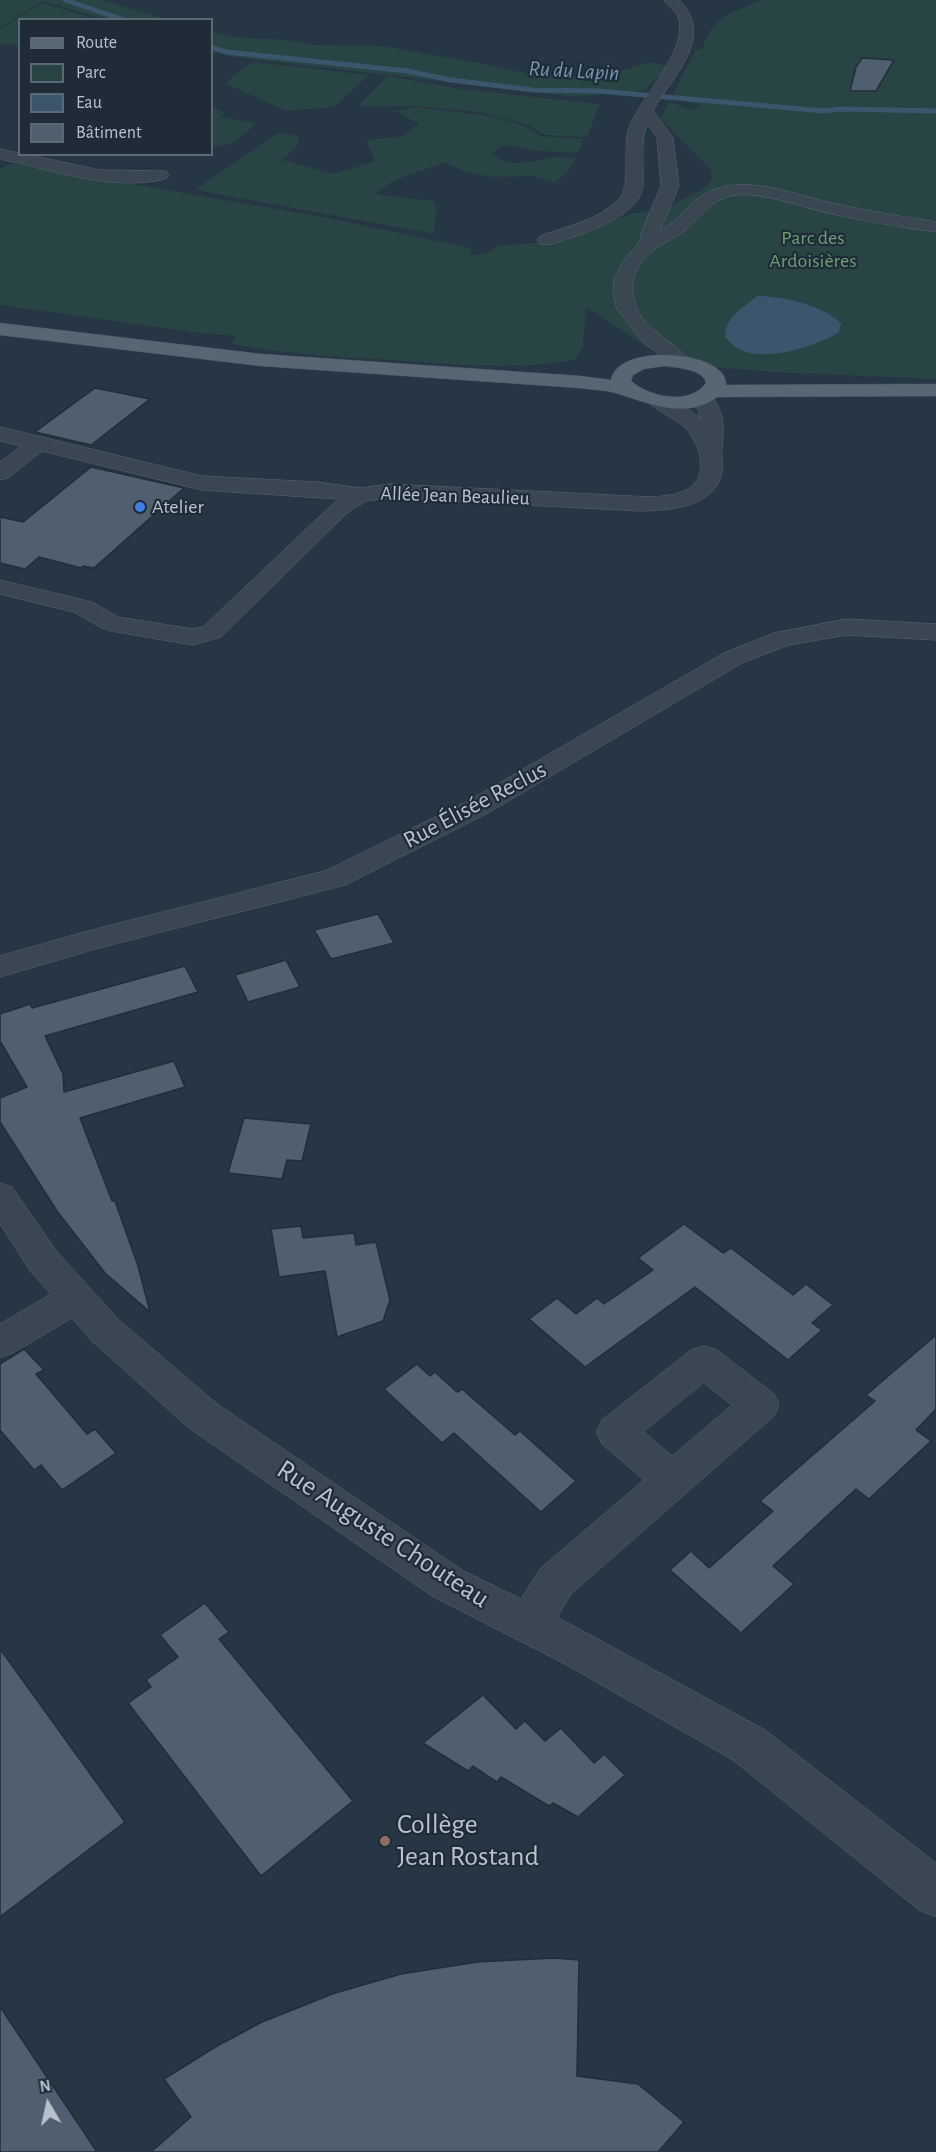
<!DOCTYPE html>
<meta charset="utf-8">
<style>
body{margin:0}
#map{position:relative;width:936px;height:2152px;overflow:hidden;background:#263644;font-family:"Alegreya Sans",sans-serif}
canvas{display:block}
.legend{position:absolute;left:18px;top:18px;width:195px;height:138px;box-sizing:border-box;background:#1f2c38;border:2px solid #5c6874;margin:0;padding:8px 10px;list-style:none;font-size:18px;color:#b8c2cd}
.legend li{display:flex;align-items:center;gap:12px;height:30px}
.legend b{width:30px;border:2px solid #5c6874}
.north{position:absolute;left:18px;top:2074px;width:60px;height:60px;-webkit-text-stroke:4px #1f2c38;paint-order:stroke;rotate:351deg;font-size:16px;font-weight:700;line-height:24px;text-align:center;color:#b8c2cd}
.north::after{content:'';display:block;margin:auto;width:21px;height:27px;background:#b8c2cd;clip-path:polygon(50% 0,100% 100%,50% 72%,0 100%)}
</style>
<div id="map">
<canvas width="936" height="2152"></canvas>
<ul class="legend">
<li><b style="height:8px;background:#586673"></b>Route</li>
<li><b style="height:16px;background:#284444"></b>Parc</li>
<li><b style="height:16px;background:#3b556d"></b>Eau</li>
<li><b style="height:16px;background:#4f5f6f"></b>Bâtiment</li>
</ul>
<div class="north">N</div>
</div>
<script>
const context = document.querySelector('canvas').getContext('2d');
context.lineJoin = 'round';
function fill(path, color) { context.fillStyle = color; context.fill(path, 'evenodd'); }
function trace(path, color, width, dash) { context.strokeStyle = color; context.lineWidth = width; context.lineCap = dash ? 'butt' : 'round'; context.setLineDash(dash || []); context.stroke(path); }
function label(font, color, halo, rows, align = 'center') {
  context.font = font + ' "Alegreya Sans",sans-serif'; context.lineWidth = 4.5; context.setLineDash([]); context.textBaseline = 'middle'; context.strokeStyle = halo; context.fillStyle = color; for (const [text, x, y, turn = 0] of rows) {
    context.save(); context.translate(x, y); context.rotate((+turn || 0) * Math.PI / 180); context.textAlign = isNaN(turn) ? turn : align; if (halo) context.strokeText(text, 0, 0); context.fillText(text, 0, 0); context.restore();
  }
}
fill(new Path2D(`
 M0 0H101L166 19H103L43 1 0 28Z
 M761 0H936V379L773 372 698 366 648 348 586 307 583 347 574 360C517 370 462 365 405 361 347 357 289 355 232 344L235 336 191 332 0 305V170L11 163 328 218 470 248 474 251 468 256 493 251 497 246 562 241 632 213C649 214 704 195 712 179L710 169 660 118 669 102 693 110 700 105 678 100V96L673 94 696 50 703 48C711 15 734 13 761 0Z
 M42 3 96 19 20 20 19 46 0 43V29Z
 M212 32 232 37 287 40 316 45 382 46 480 63 538 76H583L625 70 649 62 669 66 645 90 575 97 233 57 212 51Z
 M252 62 369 75 334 107 286 111 225 83Z
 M388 76 461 89 600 104 587 137 545 135 529 125 480 112 414 106H358Z
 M212 106 225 113 221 117 256 123C245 135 228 149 212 146Z
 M417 107 496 117 525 126 541 136 584 139 578 153 539 151 503 145 492 153C509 172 535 159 556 157 563 157 570 158 576 158L568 171 555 183 532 176 492 177 465 172 445 162 393 181 374 194 434 201C439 213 433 222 435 234L195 190 278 133 299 136 298 145 282 160 335 174 375 161 366 140 402 136 419 124 396 111Z`), '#284444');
fill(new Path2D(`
 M757 296C783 296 822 305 841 323L839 332C817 346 765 363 739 349 734 347 729 340 725 337 724 318 744 307 757 296Z`), '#3b556d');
trace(new Path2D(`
 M65 0 124 20
 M212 48 227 52 407 71 451 80 533 90 599 91 824 111 841 109 936 111`), '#3b556d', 5);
const building = new Path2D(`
 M862 58 894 60 876 91H850L856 67Z
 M95 388 150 399 91 445 35 432Z
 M91 467 184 488 94 568 83 566 81 568 39 557 25 569 0 563V517L23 522Z
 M378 914 394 943 331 959 314 930Z
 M286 960 300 987 248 1002 235 975Z
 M185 966 198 992 45 1036 63 1074 64 1092 174 1061 185 1087 80 1118 112 1201H115L138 1266 150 1312 105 1273 57 1211 0 1122V1098L27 1087 0 1041V1014L30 1004 32 1008Z
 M244 1118 311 1124 302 1161 287 1160 282 1179 228 1173Z
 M684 1224 723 1253 731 1248 793 1295 806 1284 833 1305 812 1323 822 1330 788 1360 695 1287 585 1367 529 1319 557 1298 576 1314 597 1298 604 1304 653 1270 638 1258Z
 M301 1226 303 1238 354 1233 356 1245 376 1242 390 1300 383 1321 337 1337 325 1271 279 1277 271 1229Z
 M936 1335V1409L916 1430 931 1441 869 1499 856 1489 773 1566 794 1584 741 1633 670 1570 691 1551 709 1568 773 1511 760 1501 875 1401 866 1395Z
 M24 1349 44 1370 36 1374 87 1434 95 1429 116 1453 62 1490 41 1465 34 1470 0 1430V1364Z
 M417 1364 430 1376 435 1372 457 1392 462 1389 515 1435 520 1431 576 1481 541 1512 454 1433 442 1443 384 1389Z
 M205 1603 229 1632 219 1639 353 1801 261 1876 128 1703 151 1687 146 1680 178 1657 160 1635Z
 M0 1649 125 1822 0 1917Z
 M483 1695 516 1729 525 1721 545 1741 561 1728 594 1763 604 1754 625 1775 578 1817 553 1803 549 1806 501 1777 497 1782 473 1766 468 1771 423 1743Z
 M554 1958 579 1960 577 2076 638 2084 684 2122 658 2152H151L191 2117 164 2079 217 2046 262 2022 335 1993 401 1974 477 1962Z
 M0 2007 97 2152H0Z`);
fill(building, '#4f5f6f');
trace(building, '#212e3a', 1.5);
const minor = new Path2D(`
 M664 0H679C716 36 673 76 653 110L673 138 679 186 660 231C679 221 690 200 710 191 749 174 797 196 836 204 869 211 903 217 936 222V232C900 227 864 221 828 213 801 207 753 188 726 197 703 205 693 229 672 239 645 252 624 274 636 306 645 332 675 340 689 361L686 365H672L641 340 617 309 613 295 614 280 622 263 640 241 642 231 661 186 657 138 647 124C640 144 644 164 643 185 640 219 579 234 552 244H540L537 240 540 236C565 227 599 220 618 200 632 185 622 149 629 128 639 98 695 44 676 13 673 9 667 5 664 0Z
 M0 149 100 170 166 171 169 175 166 179C111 192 54 170 0 159Z
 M703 391 710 393C725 414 724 424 722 449 721 457 724 465 722 472 715 508 670 510 641 511L390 498 366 501 347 513 221 637 193 645 111 631 102 628 74 612 0 594V580L92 602 118 617 193 629 203 627 338 499 202 490 42 451 8 478 0 480V462L21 446 0 441V427L202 476 317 482 360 488 390 484 651 497C665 496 679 495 691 487 710 472 698 438 682 425 673 418 661 412 651 405L647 401 651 397C668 392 685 409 700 417L703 422 692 397 696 393Z
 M847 619 936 624V640L847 635 789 645 742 663 488 813 345 885 95 949 0 977V956L88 931 325 871 468 801 724 653 774 633Z
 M0 1183 12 1187 57 1252 119 1320 217 1404 462 1570 521 1599 541 1568 644 1480 602 1444 596 1432 602 1420 691 1350 704 1346 717 1350 774 1394 779 1405 774 1416 571 1594 557 1617 765 1730 936 1863V1917L919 1910 733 1760 565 1664 432 1596 189 1428 93 1342 72 1318 13 1353 0 1357V1324L51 1294 31 1272 0 1224ZM704 1383 732 1405 672 1456 644 1432Z`);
const major = new Path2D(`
 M0 323 261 354 580 376 611 380C617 342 728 350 726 385L936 384V396L717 397C687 419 653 405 622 395 609 390 593 390 580 388L261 366 0 335ZM665 366C678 368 703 369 706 383 690 406 649 397 631 381L633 375 644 369Z`);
trace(minor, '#596570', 1);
trace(major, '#47535f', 1);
fill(minor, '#3a4753');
fill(major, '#586673');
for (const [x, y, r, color] of [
 [140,507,6,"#3f7fe0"],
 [385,1841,6,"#8d6e63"]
]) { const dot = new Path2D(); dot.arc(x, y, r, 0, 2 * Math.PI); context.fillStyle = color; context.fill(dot); trace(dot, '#1f2c38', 2); }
label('20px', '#6e9e74', '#1f2c38', [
 ["Parc des",813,238],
 ["Ardoisières",813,261]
]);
label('20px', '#b8c2cd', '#1f2c38', [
 ["Allée Jean Beaulieu",455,496,2]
]);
label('20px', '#b8c2cd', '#1f2c38', [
 ["Atelier",152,507]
], 'left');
label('italic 22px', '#7796b1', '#1f2c38', [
 ["Ru du Lapin",574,71,3]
]);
label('24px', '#b8c2cd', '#1f2c38', [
 ["Rue Élisée Reclus",475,805,-28]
]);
label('28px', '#b8c2cd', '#1f2c38', [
 ["Rue Auguste Chouteau",383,1534,33]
]);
label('28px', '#b8c2cd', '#1f2c38', [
 ["Collège",397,1825],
 ["Jean Rostand",397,1857]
], 'left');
</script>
